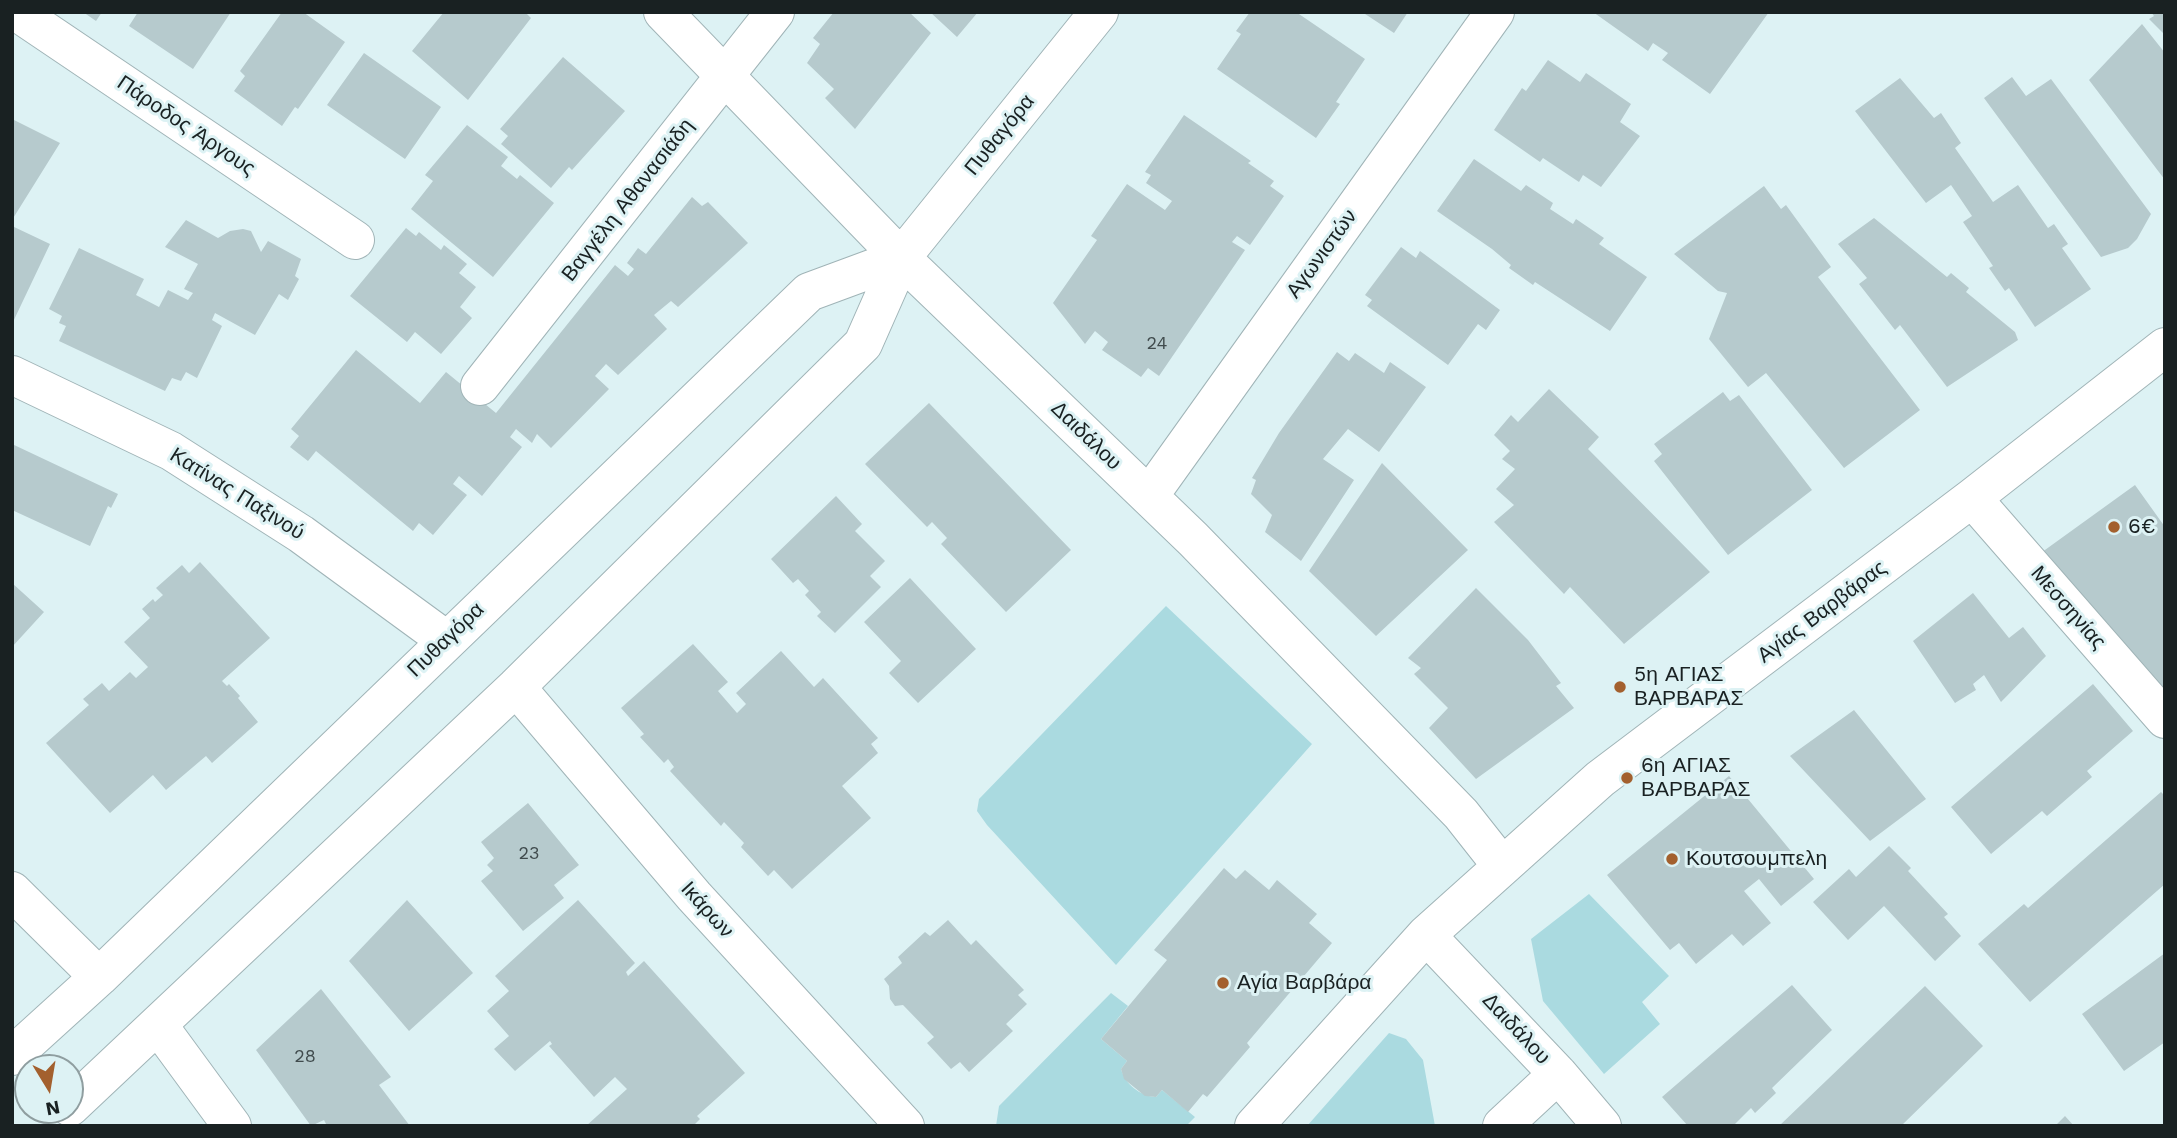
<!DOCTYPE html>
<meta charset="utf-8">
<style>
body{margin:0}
#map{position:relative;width:2177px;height:1138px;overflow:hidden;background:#ddf2f4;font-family:"Work Sans",sans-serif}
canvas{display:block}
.frame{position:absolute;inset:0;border:14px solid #192122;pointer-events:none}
.north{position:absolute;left:14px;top:1054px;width:70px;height:70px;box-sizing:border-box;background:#ddf2f4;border:2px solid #8f9ea0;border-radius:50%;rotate:169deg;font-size:19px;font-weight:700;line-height:28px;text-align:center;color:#192122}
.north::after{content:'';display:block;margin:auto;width:24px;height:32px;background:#a3602e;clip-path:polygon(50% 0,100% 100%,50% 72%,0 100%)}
</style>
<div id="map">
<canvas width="2177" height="1138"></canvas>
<div class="frame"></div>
<div class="north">N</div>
</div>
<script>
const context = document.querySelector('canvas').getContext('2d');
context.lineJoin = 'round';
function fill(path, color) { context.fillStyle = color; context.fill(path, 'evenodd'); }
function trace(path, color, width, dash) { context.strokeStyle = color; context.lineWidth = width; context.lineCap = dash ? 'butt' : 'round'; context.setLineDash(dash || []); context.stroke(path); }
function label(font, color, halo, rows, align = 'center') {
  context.font = font + ' "Work Sans",sans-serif'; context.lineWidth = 6; context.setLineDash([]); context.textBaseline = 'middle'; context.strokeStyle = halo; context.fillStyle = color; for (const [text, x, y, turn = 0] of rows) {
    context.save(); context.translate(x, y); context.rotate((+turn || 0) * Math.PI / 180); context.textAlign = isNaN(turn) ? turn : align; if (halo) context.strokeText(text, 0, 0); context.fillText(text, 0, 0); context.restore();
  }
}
fill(new Path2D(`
 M1166 606 1312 744 1116 965 987 825 977 811 979 799Z
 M1589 894 1669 976 1642 1002 1660 1024 1604 1074 1543 1001 1531 939Z
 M1111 993 1128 1006 1101 1039 1127 1061 1121 1069C1125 1084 1140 1096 1156 1097L1162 1090 1195 1117 1186 1126H996L999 1106Z
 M1389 1033 1406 1039 1423 1060 1435 1126H1307Z`), '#aadae0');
fill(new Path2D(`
 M83 12H102L96 21Z
 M138 12H231L193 69 129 26Z
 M282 12H303L345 42 298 109 295 107 282 126 234 91 245 76 240 71Z
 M444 12H525L531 18 468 100 412 51Z
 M834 12H909L931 33 855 129 825 98 834 89 807 63 820 44 813 38Z
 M930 12H978L957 37Z
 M1250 12H1296L1365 59 1336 102 1340 104 1316 138 1217 69 1241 34 1236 31Z
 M1362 12H1408L1394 33Z
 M1593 12H1769L1710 94 1662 60 1668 53 1653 43 1648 51Z
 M2151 12H2165V35L2149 19 2154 16Z
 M2142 24 2165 53V180L2089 80Z
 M364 53 441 107 405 159 327 105Z
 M563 57 625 111 572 170 569 167 551 188 501 144 508 136 500 129Z
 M1548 60 1580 82 1586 73 1631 104 1620 122 1640 136 1601 187 1583 175 1579 182 1543 158 1540 162 1494 130 1522 88 1526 91Z
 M2012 77 2026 96 2051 79 2151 214 2137 239 2128 248 2101 257 1984 98Z
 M1900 78 1934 118 1941 113 1961 143 1955 148 1993 202 2018 185 2048 228 2054 224 2068 244 2062 248 2091 289 2035 327 2009 288 2005 291 1989 268 1993 266 1963 222 1972 216 1951 185 1926 203 1855 111Z
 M1184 115 1251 161 1248 163 1274 181 1270 186 1284 196 1250 245 1237 236 1232 242 1245 250 1159 376 1148 368 1141 377 1102 350 1108 342 1095 331 1085 344 1053 303 1097 240 1091 236 1127 184 1165 210 1172 201 1146 183 1151 175 1145 172Z
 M12 119 60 143 12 220Z
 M467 125 508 157 501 166 517 179 520 175 554 203 493 277 411 209 433 181 425 175Z
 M1474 159 1521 191 1526 185 1553 203 1550 209 1573 224 1576 219 1604 238 1599 244 1647 277 1610 331 1535 282 1533 285 1509 268 1511 265 1492 249 1437 211Z
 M1764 186 1781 209 1786 205 1831 267 1818 277 1920 410 1844 468 1766 373 1748 387 1709 339 1727 293 1718 291 1674 254Z
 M692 197 702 206 708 202 748 243 678 307 671 301 654 315 667 329 618 375 606 364 595 376 609 389 551 448 537 434 532 443 516 429 510 437 522 447 482 496 459 476 453 484 467 495 433 535 419 523 413 531 316 451 308 461 290 447 299 436 291 429 356 350 420 403 446 372 496 413 615 265 628 276 634 269 627 263 638 248 646 254Z
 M1874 218 1947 277 1951 273 1969 288 1966 292 2015 332 2018 340 1947 387 1900 325 1895 330 1859 284 1867 278 1838 244Z
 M186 220 218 238 230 231 243 229 251 231 261 252 268 241 301 259 295 276 299 279 288 300 279 294 255 335 215 313 212 320 222 326 197 378 186 372 181 381 172 378 165 391 59 341 66 326 59 323 62 316 49 309 79 248 144 279 136 295 159 307 168 290 188 300 193 293 184 289 198 264 165 247Z
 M12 226 50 244 12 324Z
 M406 228 416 236 419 232 441 250 444 245 467 264 459 273 476 287 460 307 472 318 441 354 415 332 407 342 350 296Z
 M1401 247 1416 258 1420 251 1500 310 1486 330 1478 324 1448 365 1367 306 1372 300 1365 295Z
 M1337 352 1349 361 1355 353 1384 373 1390 362 1426 387 1379 452 1348 429 1323 459 1354 480 1301 561 1265 532 1272 515 1251 494 1256 480 1252 478 1279 433Z
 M1549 389 1599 437 1588 449 1710 572 1624 644 1570 587 1564 594 1494 522 1514 505 1496 489 1515 469 1502 459 1510 451 1494 435 1511 415 1518 422Z
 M1723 392 1730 401 1739 395 1812 490 1728 555 1654 461 1662 454 1654 444Z
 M929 403 1071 550 1006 612 941 544 947 538 932 522 927 527 865 464Z
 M12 444 118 494 111 508 108 506 90 546 12 510Z
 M1382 463 1468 550 1376 636 1309 571Z
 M2135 485 2165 527V703L2038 555Z
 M836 496 862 524 855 531 885 561 870 576 881 587 835 633 817 616 821 612 805 595 809 591 798 579 793 583 771 559Z
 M200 562 270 638 222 681 227 686 229 684 240 696 238 698 258 722 212 763 206 756 166 790 153 775 110 813 46 743 89 705 83 699 102 683 109 691 130 672 136 678 148 667 124 642 150 618 142 609 153 599 155 602 163 595 156 588 182 565 189 573Z
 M910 578 976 649 918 703 889 673 901 661 864 622Z
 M12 583 44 612 12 647Z
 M1476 588 1528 640 1561 683 1556 686 1574 708 1476 779 1429 728 1448 708 1414 674 1421 668 1408 658Z
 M1973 593 2009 638 2023 627 2046 656 2001 702 1984 675 1973 684 1976 690 1955 703 1913 641Z
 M693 644 728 682 718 691 737 713 746 704 736 693 781 651 814 687 823 678 878 738 871 744 878 753 842 786 871 818 792 889 774 870 768 876 741 847 744 843 724 822 721 826 670 771 674 767 668 759 664 763 640 737 644 734 621 708Z
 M2093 684 2133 731 2087 771 2092 777 2047 816 2042 811 1991 854 1951 807Z
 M1854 710 1926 799 1870 841 1790 756Z
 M1729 776 1814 879 1781 906 1759 879 1744 891 1771 923 1743 946 1732 934 1696 964 1679 943 1670 950 1607 875Z
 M2161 792 2165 796V884L2030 1002 1978 944 2024 904 2028 908Z
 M528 803 579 865 554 885 564 898 523 931 481 881 493 871 487 865 494 858 481 842Z
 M1889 846 1911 868 1908 871 1948 914 1944 917 1961 936 1935 961 1884 906 1848 940 1813 902 1849 869 1856 877Z
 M1224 868 1236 879 1245 870 1269 890 1277 880 1317 914 1309 923 1332 943 1247 1043 1250 1047 1207 1097 1203 1094 1188 1112 1162 1090 1156 1097 1145 1096 1124 1079 1121 1069 1127 1061 1101 1039 1167 960 1154 950Z
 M407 900 473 973 409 1031 349 961Z
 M578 900 635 963 626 972 628 976 644 961 745 1073 697 1116 700 1119 693 1126H586L627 1089 615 1077 594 1097 549 1046 552 1044 550 1041 515 1071 494 1049 509 1036 487 1011 509 991 495 976Z
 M948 920 971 945 976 940 1024 990 1018 995 1027 1004 1006 1024 1013 1031 969 1072 960 1062 951 1069 927 1043 934 1037 903 1005 895 1006 890 999 889 986 884 979 902 963 898 957 925 932 930 936Z
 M2165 953V1042L2124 1071 2082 1014Z
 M1792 985 1832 1030 1772 1088 1776 1093 1755 1113 1751 1108 1733 1126H1688L1662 1097Z
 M1925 986 1983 1046 1901 1126H1779Z
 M321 989 391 1077 379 1085 410 1126H324L326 1124 324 1120 311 1126 256 1050Z
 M2065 1116 2074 1126H2055Z`), '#b6cacd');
const minor = new Path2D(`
 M17 12 355 240
 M663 12 901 258 1193 539 1461 814 1502 866
 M12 375 171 451 301 534 446 640
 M480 386 775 12
 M1149 496 1495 12
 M1972 498 2165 719
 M516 687 694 896 905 1126
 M12 891 99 977
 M1426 935 1558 1074 1602 1126
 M158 1025 232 1126
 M12 1056 99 977 809 292 901 258
 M70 1107 516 687 863 344 901 258 1099 12
 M1254 1126 1426 935 1600 779 1972 498 2165 347
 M1502 1126 1558 1074`);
trace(minor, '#a0b4b7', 40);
trace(minor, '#fff', 38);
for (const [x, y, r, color] of [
 [2114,527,7,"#a3602e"],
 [1620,687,7,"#a3602e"],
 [1627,778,7,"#a3602e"],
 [1672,859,7,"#a3602e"],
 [1223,983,7,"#a3602e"]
]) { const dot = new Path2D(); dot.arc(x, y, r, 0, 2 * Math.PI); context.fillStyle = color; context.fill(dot); trace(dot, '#ddf2f4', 2.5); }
label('18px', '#404b4d', null, [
 ["24",1157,344],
 ["23",529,854],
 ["28",305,1057]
]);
label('21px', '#192122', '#ddf2f4', [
 ["Πάροδος Άργους",186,126,34],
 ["Πυθαγόρα",1000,135,-51],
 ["Βαγγέλη Αθανασιάδη",628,200,-52],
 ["Αγωνιστών",1322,254,-54],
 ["Δαιδάλου",1086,436,44],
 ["Κατίνας Παξινού",237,494,32],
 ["Μεσσηνίας",2068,608,49],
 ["Αγίας Βαρβάρας",1822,612,-37],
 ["Πυθαγόρα",446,640,-44],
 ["Ικάρων",707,910,48],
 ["Δαιδάλου",1516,1029,47]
]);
label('21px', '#192122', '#ddf2f4', [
 ["6€",2128,527],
 ["5η ΑΓΙΑΣ",1634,675],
 ["ΒΑΡΒΑΡΑΣ",1634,699],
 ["6η ΑΓΙΑΣ",1641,766],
 ["ΒΑΡΒΑΡΑΣ",1641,790],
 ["Κουτσουμπελη",1686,859],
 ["Αγία Βαρβάρα",1237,983]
], 'left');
</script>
